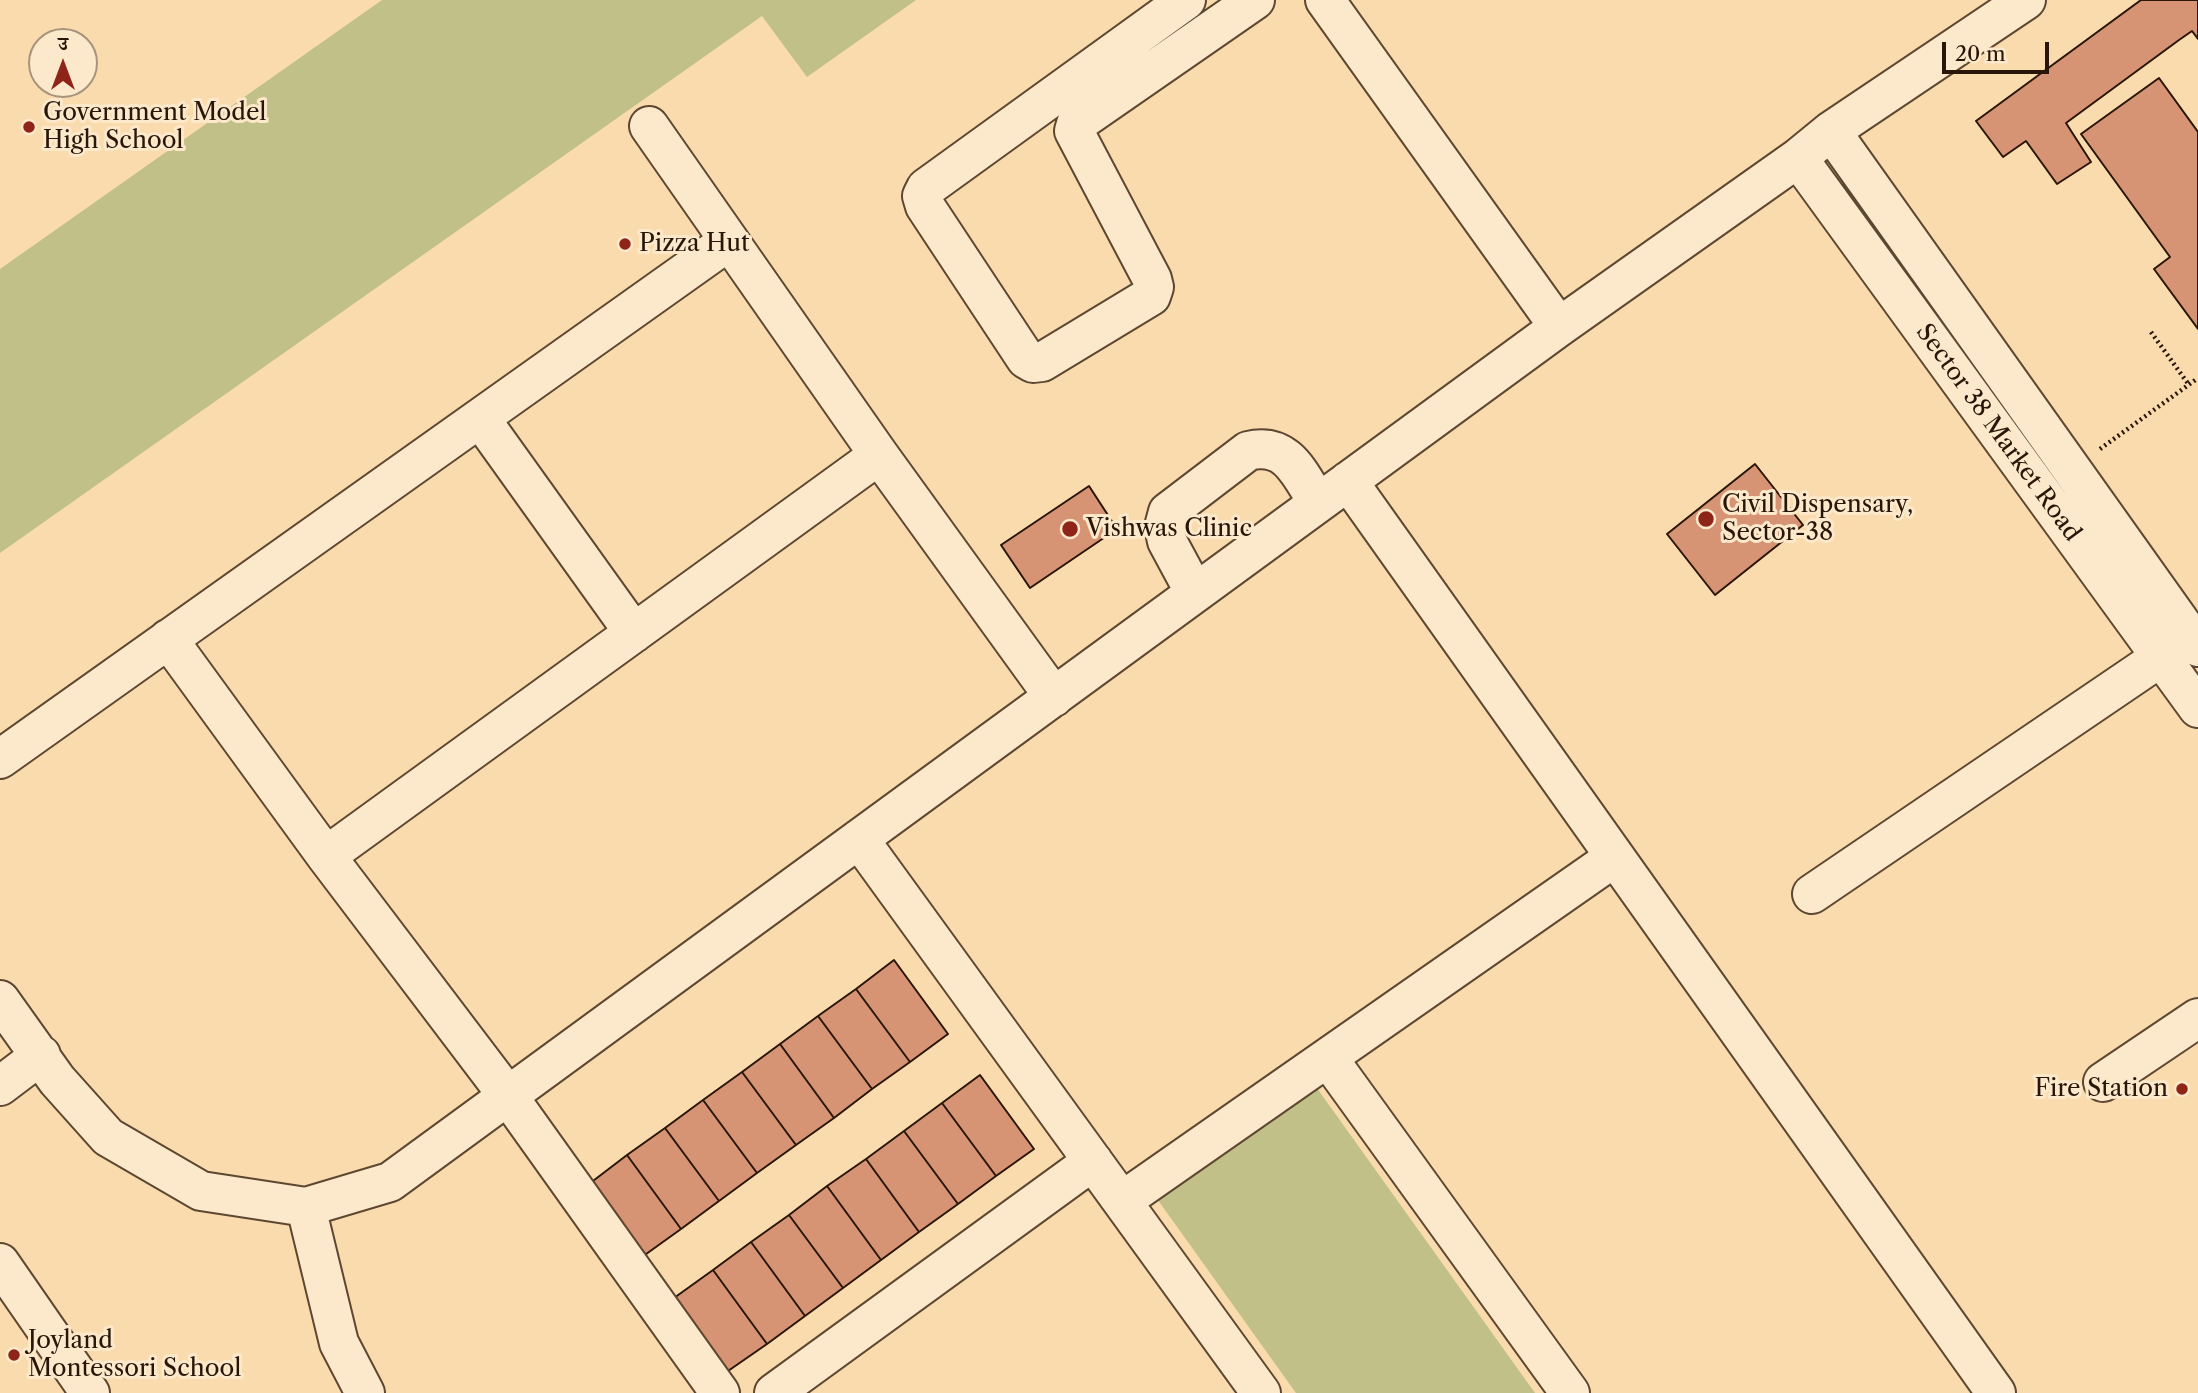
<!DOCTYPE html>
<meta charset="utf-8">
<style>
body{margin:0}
#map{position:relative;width:2198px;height:1393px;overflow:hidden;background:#fadbad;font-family:"Libre Caslon Text","Noto Serif Devanagari",serif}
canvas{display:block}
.north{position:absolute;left:28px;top:28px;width:70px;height:70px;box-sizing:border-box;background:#fce8ca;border:2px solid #a8947c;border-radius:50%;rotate:0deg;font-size:19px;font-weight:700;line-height:28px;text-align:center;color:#291608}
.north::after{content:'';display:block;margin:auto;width:24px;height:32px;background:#8f2418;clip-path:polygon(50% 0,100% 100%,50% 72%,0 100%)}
.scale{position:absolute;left:1942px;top:42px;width:107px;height:32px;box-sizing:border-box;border:4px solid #291608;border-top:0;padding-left:9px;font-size:21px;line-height:24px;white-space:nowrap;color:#291608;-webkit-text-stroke:5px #fce8ca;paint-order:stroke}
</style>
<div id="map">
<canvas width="2198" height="1393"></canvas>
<div class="north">उ</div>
<div class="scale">20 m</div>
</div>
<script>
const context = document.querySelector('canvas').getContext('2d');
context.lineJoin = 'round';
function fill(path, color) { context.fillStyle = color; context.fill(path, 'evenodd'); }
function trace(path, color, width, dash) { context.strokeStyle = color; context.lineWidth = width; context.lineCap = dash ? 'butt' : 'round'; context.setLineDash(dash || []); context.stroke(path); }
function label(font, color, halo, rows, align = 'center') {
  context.font = font + ' "Libre Caslon Text",serif'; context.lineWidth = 6; context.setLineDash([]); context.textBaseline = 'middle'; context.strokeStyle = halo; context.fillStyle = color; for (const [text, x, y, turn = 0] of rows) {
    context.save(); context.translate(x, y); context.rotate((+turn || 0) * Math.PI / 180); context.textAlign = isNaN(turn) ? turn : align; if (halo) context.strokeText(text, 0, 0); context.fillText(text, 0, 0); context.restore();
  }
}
fill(new Path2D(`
 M382 0H916L807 77 762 16 0 553V269Z
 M1314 1084 1535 1393H1296L1155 1196Z`), '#c0c088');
const building = new Path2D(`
 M2141 0H2198V39L2192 31 2179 40 2066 123 2091 162 2057 184 2026 141 2003 157 1976 121Z
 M2159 78 2198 132V329L2154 269 2170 257 2081 134Z
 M1755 464 1803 525 1715 595 1667 534Z
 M1089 486 1117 529 1030 588 1001 545Z
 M894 960 948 1034 910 1062 856 989Z
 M856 989 910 1062 872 1089 818 1016Z
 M818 1016 872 1089 834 1118 780 1044Z
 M780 1044 834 1118 796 1145 742 1072Z
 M742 1072 796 1145 757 1173 703 1100Z
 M980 1075 1034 1149 996 1176 942 1103Z
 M703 1100 757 1173 719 1201 665 1128Z
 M942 1103 996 1176 958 1204 904 1131Z
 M665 1128 719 1201 681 1229 627 1155Z
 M904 1131 958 1204 919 1232 866 1159Z
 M627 1155 681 1229 642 1257 589 1184Z
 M866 1159 919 1232 881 1260 827 1186Z
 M827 1186 881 1260 843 1288 789 1215Z
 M789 1215 843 1288 805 1316 751 1242Z
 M751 1242 805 1316 767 1344 713 1270Z
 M713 1270 767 1344 728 1371 674 1298Z`);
fill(building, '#d79475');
trace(building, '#291608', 2);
const minor = new Path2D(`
 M1186 0 926 188 922 196 925 206 1026 359 1033 363 1042 362 1151 296 1154 287 1152 279 1074 131 1076 124 1255 0
 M1325 0 1559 327
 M649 126 879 455 1054 697
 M1831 131 2198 647
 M1798 158 2198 708
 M480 418 634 633
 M1348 481 1996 1393
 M1195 593 1167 541 1164 527 1168 512 1248 451C1288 441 1300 475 1318 503
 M168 639 326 856 508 1096 720 1393
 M0 759 729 241
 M859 839 1261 1393
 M326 856 879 455
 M1812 894 2161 657
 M0 1000 57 1080 108 1137 201 1191 306 1207 390 1182 1559 327 1798 158 1831 131 2026 0
 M1328 1058 1570 1393
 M2103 1082 2198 1018
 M0 1086 41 1055
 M1122 1201 1615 857
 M306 1207 339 1343 365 1393
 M0 1263 90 1393
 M774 1393 1093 1161`);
trace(minor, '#5d4731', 42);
trace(new Path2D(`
 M2151 332 2189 385
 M2100 449 2198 378`), '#291608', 4.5, [2, 3.5]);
trace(minor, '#fce8ca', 38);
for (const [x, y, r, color] of [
 [29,127,7,"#8f2418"],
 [625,244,7,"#8f2418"],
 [1706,519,9,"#8f2418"],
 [1070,529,9,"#8f2418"],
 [2182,1089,7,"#8f2418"],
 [14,1355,7,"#8f2418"]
]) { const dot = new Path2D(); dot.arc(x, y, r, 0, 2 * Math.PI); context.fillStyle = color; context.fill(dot); trace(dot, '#fce8ca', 2.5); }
label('24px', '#291608', '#fce8ca', [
 ["Government Model",43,113],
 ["High School",43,141],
 ["Pizza Hut",639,244],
 ["Civil Dispensary,",1722,505],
 ["Sector-38",1722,533],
 ["Vishwas Clinic",1086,529],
 ["Fire Station",2168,1089,"right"],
 ["Joyland",28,1341],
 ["Montessori School",28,1369]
], 'left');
label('24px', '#291608', '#fce8ca', [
 ["Sector 38 Market Road",1998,433,54]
]);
</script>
